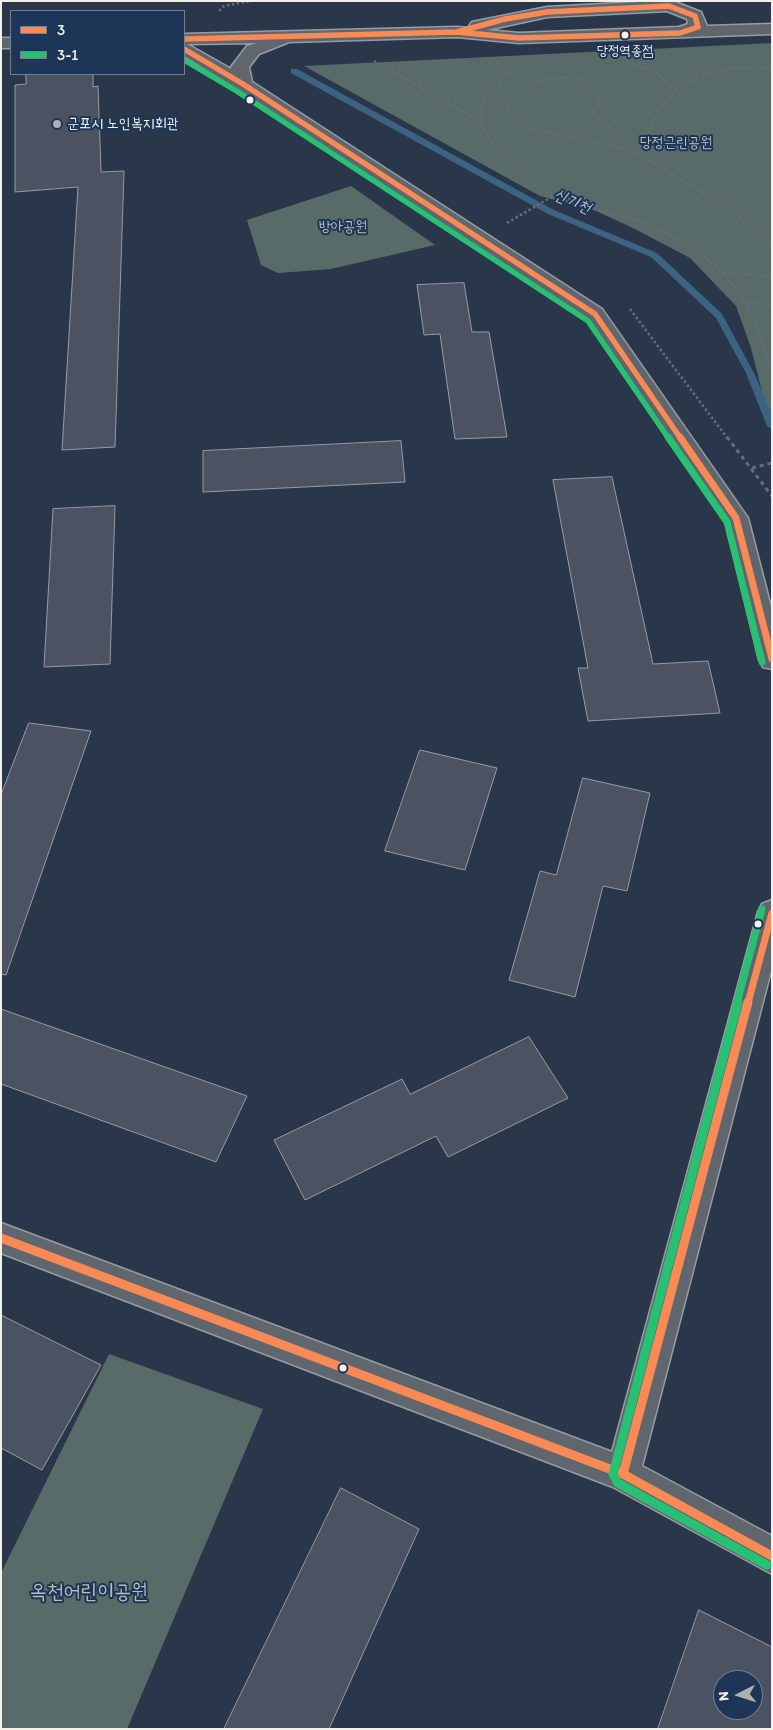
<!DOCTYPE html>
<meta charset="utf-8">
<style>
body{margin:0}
#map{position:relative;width:773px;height:1730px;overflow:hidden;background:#2a374a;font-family:Itim,sans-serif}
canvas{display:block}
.frame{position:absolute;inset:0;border:2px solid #f4f1e8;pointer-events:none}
.legend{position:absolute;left:10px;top:10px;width:175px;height:65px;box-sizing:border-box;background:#1d3557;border:1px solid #738091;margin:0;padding:6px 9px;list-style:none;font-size:15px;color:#f4f1e8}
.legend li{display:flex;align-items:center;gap:10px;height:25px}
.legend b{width:25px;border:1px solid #738091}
.north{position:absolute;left:713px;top:1670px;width:50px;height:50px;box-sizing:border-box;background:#1d3557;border:1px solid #738091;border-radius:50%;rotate:265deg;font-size:14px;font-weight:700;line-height:20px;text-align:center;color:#f4f1e8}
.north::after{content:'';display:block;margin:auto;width:18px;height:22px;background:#adb0b1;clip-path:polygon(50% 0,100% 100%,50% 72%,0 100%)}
</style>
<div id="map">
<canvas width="773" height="1730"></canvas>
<div class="frame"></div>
<ul class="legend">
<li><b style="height:6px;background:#f98a56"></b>3</li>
<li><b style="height:6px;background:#26c172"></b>3-1</li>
</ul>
<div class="north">N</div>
</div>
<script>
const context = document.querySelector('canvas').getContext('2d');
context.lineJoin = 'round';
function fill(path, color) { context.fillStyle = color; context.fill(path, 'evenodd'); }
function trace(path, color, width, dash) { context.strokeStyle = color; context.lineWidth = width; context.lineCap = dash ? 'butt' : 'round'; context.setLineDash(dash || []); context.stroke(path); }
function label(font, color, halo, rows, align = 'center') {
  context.font = font + ' Itim,"Poor Story",sans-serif'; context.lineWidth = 4; context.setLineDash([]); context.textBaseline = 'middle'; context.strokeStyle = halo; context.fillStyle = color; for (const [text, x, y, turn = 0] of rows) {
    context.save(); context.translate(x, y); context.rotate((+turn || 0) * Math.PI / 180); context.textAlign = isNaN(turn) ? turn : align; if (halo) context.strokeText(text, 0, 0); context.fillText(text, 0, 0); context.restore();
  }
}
fill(new Path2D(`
 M772 43V431L751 348 736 306 690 258 633 228 594 210 540 196 304 66Z
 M351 186 435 245 331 269 278 273 261 265 247 220Z
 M109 1354 263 1409 127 1729H1V1573Z`), '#586b68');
fill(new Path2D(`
 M291 69H297L554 210 657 253 722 314 754 373 772 414V429L767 426 746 373 716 318 651 257 548 214 291 73Z`), '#3d6382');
const building = new Path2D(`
 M26 74H93V87L98 86 101 172 124 171 115 447 62 450 78 187 15 192V85L26 84Z
 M464 283 472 332H489L507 437 455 439 440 334 424 335 417 285Z
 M401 441 405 482 203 492V451Z
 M612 477 653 664 708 661 720 713 588 721 578 668H588L553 480Z
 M115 506 110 664 44 667 53 509Z
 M29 723 91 731 6 975 1 974V795Z
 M420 750 497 768 465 870 385 851Z
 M583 778 650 793 627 891 603 886 575 997 509 980 540 871 556 875Z
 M1 1009 247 1096 216 1162 1 1084Z
 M529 1037 568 1098 448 1157 436 1136 305 1200 274 1140 402 1079 410 1094Z
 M1 1315 101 1365 42 1470 1 1448Z
 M341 1488 419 1529 329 1729H224Z
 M699 1610 772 1647V1729H658ZM723 1680H753V1710H723Z`);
fill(building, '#4b5262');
trace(building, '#979ca3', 1);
const minor = new Path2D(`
 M658 1 675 2 701 12 707 26 772 24V34L519 43 457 37 289 42 259 54 249 67 252 82 602 309 748 518 772 611V669L763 667 759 660 725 519 588 319 236 88 184 56V34L457 27 470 28 469 26 472 22 547 7ZM667 11 687 19 688 24 679 27 519 33 487 30 547 17ZM257 43 247 46 231 67V69L187 44Z
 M1 38H11V48H1Z
 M772 900V967L642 1466 772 1536V1574L613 1487 1 1253V1223L612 1452 758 912 762 904Z`);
trace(minor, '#979ca3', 3);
trace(new Path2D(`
 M219 11 224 6 250 1
 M374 61 481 122
 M627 62 655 72 677 91
 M525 65C512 70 501 78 491 89 469 115 485 136 505 157 516 170 529 183 545 191 568 204 596 209 621 216 654 225 684 240 711 262 746 290 760 331 772 373
 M772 69C736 65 695 70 669 98 657 110 651 127 645 142L649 153 657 165 733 211 772 246
 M640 154 592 112 599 104C599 57 509 81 507 109 507 112 509 117 510 120 557 141 613 136 657 165
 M507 223 553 196
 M724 273 772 276
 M747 303 772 305
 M630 309 728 439`), '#666d76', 2.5, [2.5, 2.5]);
trace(new Path2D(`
 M727 437 772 496
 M752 468 772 463`), '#666d76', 3, [4, 4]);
fill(minor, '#60666e');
trace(new Path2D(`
 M669 6 695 16 698 27 680 33 519 38 457 32 505 19 547 12Z
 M184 39 457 32
 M184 49 243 84 595 314 681 439`), '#f98a56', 5.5);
trace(new Path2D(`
 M680 437 736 518 772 659
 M748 1003 772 913`), '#f98a56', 7);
trace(new Path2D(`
 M1 1238 623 1474 772 1556
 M623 1474 748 1002`), '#f98a56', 9);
trace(new Path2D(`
 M184 60 238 92 588 321 669 439`), '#26c172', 5.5);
trace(new Path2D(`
 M668 437 727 522 762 662
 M737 1003 762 909`), '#26c172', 7);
trace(new Path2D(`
 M738 1002 613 1474 618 1483 767 1565`), '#26c172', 9);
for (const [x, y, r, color] of [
 [625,35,4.5,"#f4f1e8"],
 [250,100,4.5,"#f4f1e8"],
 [57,124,5,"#adb0b1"],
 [758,924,4.5,"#f4f1e8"],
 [343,1368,4.5,"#f4f1e8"]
]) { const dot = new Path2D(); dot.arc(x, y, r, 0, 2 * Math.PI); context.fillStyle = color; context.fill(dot); trace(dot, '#1d3557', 2); }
label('14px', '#f4f1e8', '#1d3557', [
 ["당정역종점",625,51]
]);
label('15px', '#f4f1e8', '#1d3557', [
 ["군포시 노인복지회관",67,124]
], 'left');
label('15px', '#b8bfb7', '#1d3557', [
 ["당정근린공원",676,143],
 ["방아공원",343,227]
]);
label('italic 16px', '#b5c1c6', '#1d3557', [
 ["신기천",572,202,24]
]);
label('21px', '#b8bfb7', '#1d3557', [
 ["옥천어린이공원",89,1593]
]);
</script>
